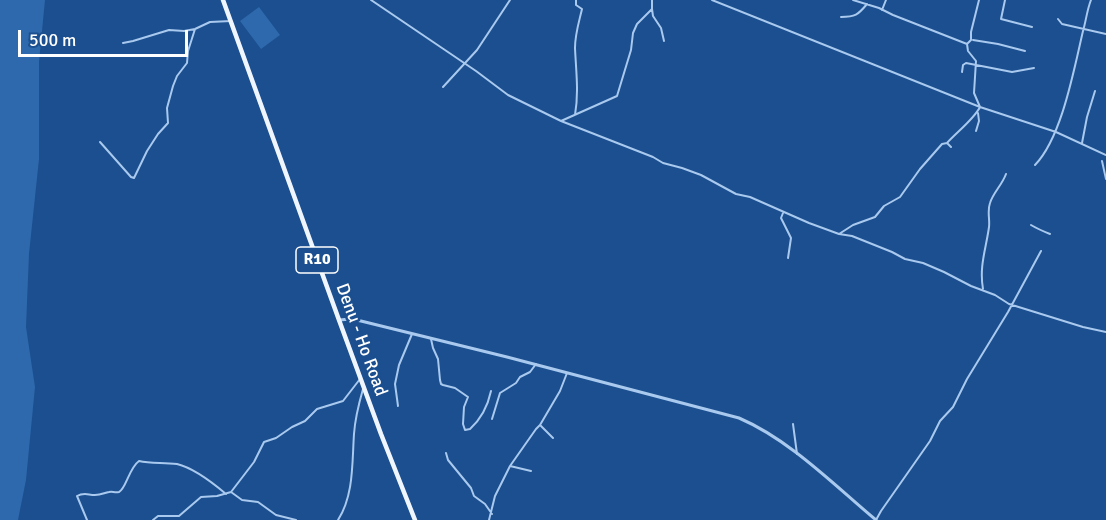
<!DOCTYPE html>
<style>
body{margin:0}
#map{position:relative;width:1106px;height:520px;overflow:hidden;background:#1b4f8f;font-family:Signika,sans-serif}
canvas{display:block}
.scale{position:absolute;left:18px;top:30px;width:170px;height:27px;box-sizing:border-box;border:3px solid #fff;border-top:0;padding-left:8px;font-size:18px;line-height:21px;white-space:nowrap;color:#fff;-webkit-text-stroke:4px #1b4f8f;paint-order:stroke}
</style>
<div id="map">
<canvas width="1106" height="520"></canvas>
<div class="scale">500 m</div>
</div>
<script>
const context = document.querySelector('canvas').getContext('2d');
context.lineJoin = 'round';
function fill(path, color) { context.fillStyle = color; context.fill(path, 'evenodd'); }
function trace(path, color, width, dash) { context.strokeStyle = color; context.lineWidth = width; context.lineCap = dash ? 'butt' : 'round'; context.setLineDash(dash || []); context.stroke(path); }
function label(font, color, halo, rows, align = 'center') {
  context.font = font + ' Signika,sans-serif'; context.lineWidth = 5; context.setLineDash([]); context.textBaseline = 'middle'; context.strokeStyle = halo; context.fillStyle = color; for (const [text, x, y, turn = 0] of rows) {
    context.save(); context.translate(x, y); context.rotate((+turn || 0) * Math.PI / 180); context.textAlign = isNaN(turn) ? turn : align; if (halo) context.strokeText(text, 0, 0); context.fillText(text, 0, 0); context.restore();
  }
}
fill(new Path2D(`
 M0 0H45L39 62V159L29 254 26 327 35 387 26 480 18 520H0Z
 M259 7 280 35 261 49 240 21Z`), '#2e69ad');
trace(new Path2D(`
 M371 0 476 71 508 95 561 121 653 157 663 163 682 168 701 175 736 194 750 197 809 223 839 234 852 236 892 252 905 259 923 263 944 272 971 286 995 295 1009 304 1083 327 1106 332
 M712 0 980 107 1056 132 1106 155
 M853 0 879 8 893 15 967 44
 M1005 0 1001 19 1032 27
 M652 9 653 16 661 28 664 41
 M882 10 886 0
 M841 17C855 17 858 15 867 4
 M1058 19 1062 24 1106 34
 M973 40 998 44 1025 51
 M123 43 133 41 169 30 184 31 195 29 210 22 231 21
 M962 72 963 65 966 63 1012 72 1034 68
 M443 87 477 50 510 0
 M575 115C579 92 576 71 575 48 575 34 579 22 582 9L576 5V0
 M561 121 617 96 631 50 633 33 637 24 652 9V0
 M976 131 979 121 978 113
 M100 142 131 177 134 178 147 151 158 134 168 123 167 108 173 86 177 76 187 63 188 51 195 29
 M947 143C957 132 974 119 980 107L974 93 976 61 968 51 967 44 971 40V32L979 0
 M1082 143 1087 117 1095 91
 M1102 161 1106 179
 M1035 165C1062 137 1074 69 1083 31 1086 21 1087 10 1091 0
 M783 213 781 218 791 238 788 258
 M1031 225C1036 228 1045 232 1050 234
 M839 234 853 225 875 217 884 206 900 197 920 169 942 144 947 143 951 147
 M983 289C979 266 986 249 989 227 990 219 987 211 990 203 993 193 1002 185 1006 174
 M431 339 433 348 438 359 440 380 441 384 443 385 455 388 468 397 464 407 463 424 465 430 470 429C481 419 488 405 491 391
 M398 406 395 384 399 365 412 334
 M492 419 500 393 516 383 520 377 530 372 536 364
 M793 424 797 454
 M540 425 553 438
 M446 453 448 460 471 488 474 496 485 504 492 514
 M510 466 531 471
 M231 492 242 500 258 502 276 515 296 520
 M87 520 77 496C84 492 88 495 95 495 101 495 104 493 109 492 113 491 114 493 119 492 126 489 129 468 139 461 151 464 164 462 177 464 194 468 213 483 226 494
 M153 520 158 516H179L201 497 217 496 231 492 254 462 264 442 276 438 292 427 305 421 317 409 343 401 360 379
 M338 520C354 495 352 463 354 434 355 419 359 403 363 389
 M489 520 495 496 510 466 536 429 540 425 560 391 567 373
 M876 520 881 511 930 441 940 421 953 407 967 379 1008 312 1041 251`), '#a9c9ee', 2);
trace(new Path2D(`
 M339 320 351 319 361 321 507 357 739 418C790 440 833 484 876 520`), '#a9c9ee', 3);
trace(new Path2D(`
 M223 0 339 320 381 434 415 520`), '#f0f6ff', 4.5);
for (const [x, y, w] of [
 [317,260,42]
]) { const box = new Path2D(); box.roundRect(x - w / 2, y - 13, w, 26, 4.5); context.fillStyle = '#1b4f8f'; context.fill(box); trace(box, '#fff', 1.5); }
label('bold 16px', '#fff', null, [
 ["R10",317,260]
]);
label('18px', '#fff', '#1b4f8f', [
 ["Denu - Ho Road",361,340,70]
]);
</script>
